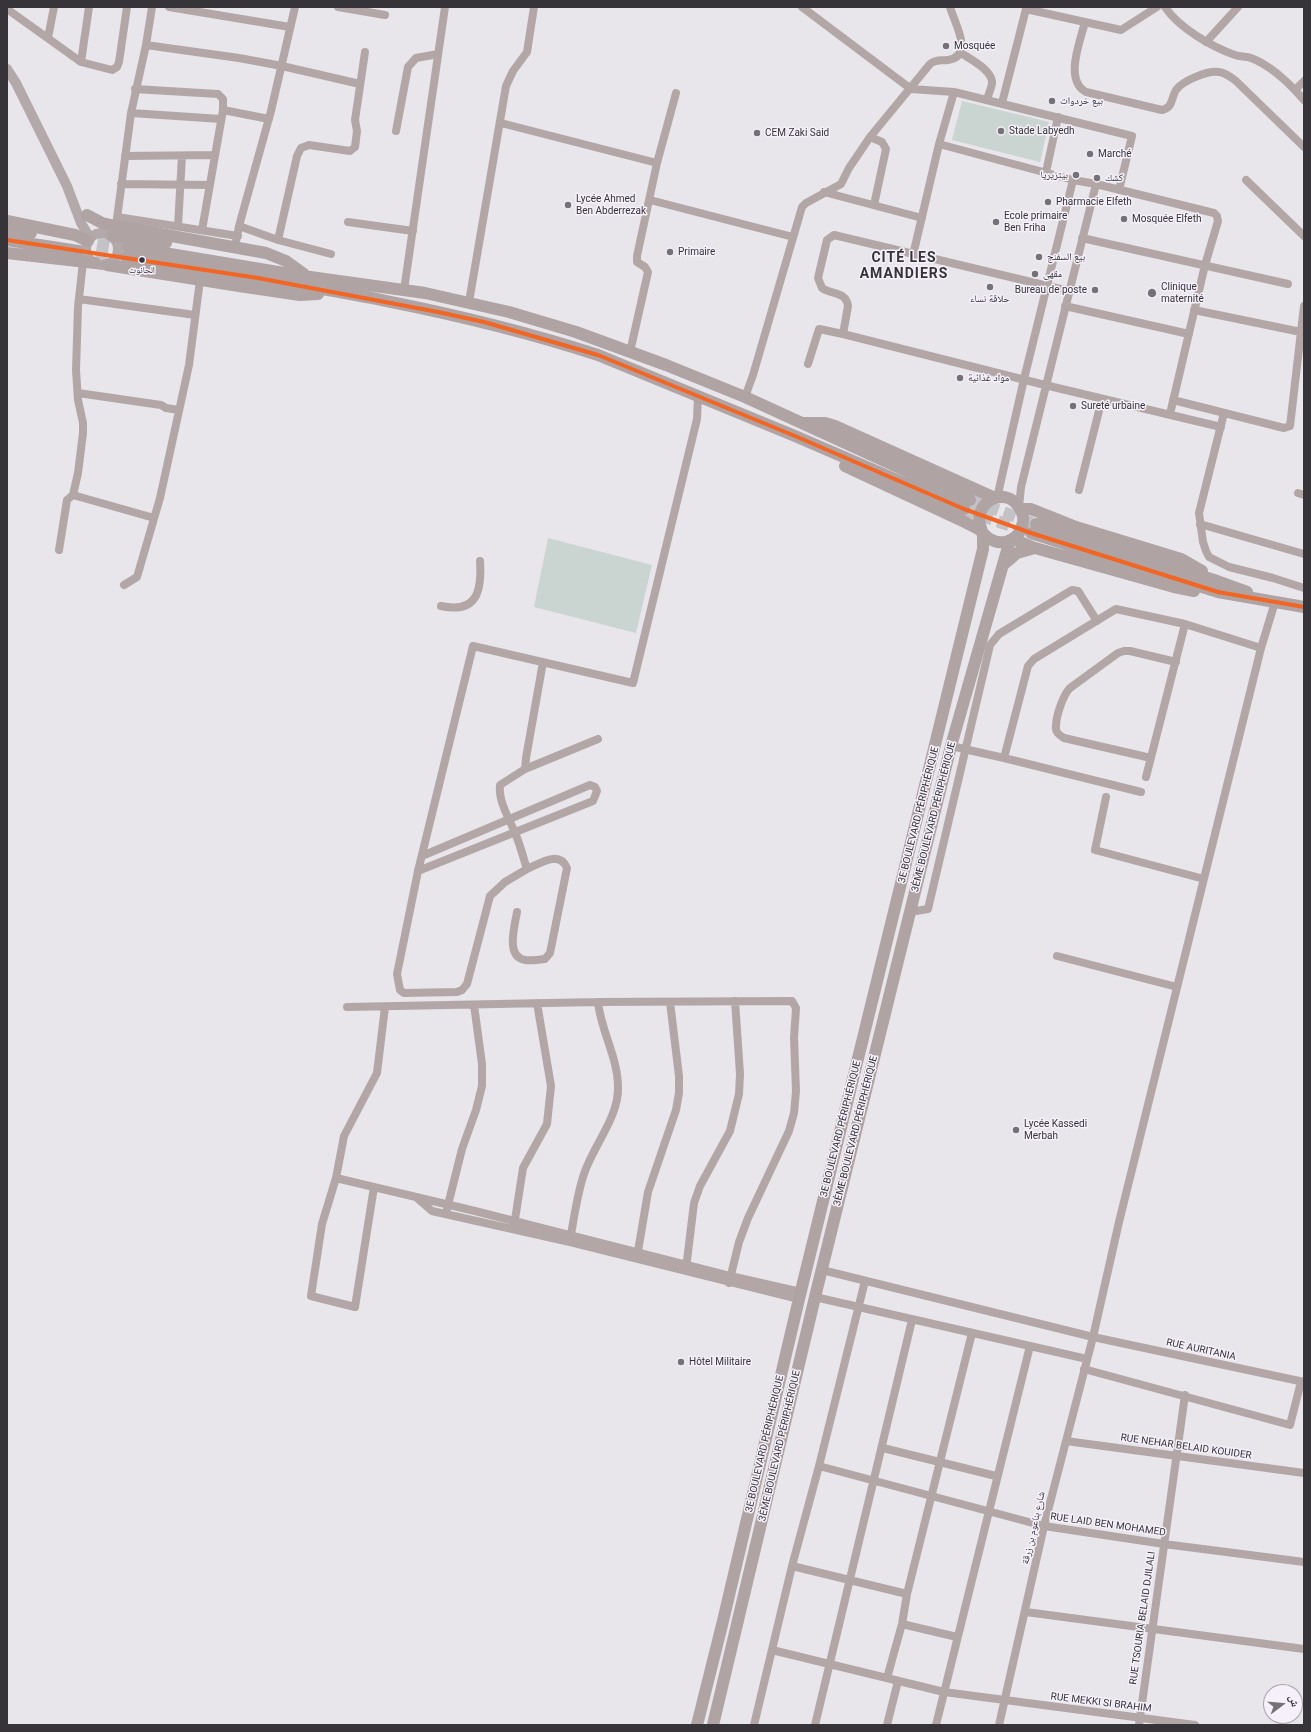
<!DOCTYPE html>
<meta charset="utf-8">
<style>
body{margin:0}
#map{position:relative;width:1311px;height:1732px;overflow:hidden;background:#e8e5eb;font-family:Roboto,"Noto Naskh Arabic",sans-serif}
canvas{display:block}
.frame{position:absolute;inset:0;border:8px solid #363438;pointer-events:none}
.north{position:absolute;left:1263px;top:1684px;width:40px;height:40px;box-sizing:border-box;background:#f5f0fa;border:1px solid #a9a5ac;border-radius:50%;rotate:74deg;font-size:11px;font-weight:700;line-height:16px;text-align:center;color:#363438}
.north::after{content:'';display:block;margin:auto;width:14px;height:18px;background:#747277;clip-path:polygon(50% 0,100% 100%,50% 72%,0 100%)}
</style>
<div id="map">
<canvas width="1311" height="1732"></canvas>
<div class="frame"></div>
<div class="north">ش</div>
</div>
<script>
const context = document.querySelector('canvas').getContext('2d');
context.lineJoin = 'round';
function fill(path, color) { context.fillStyle = color; context.fill(path, 'evenodd'); }
function trace(path, color, width, dash) { context.strokeStyle = color; context.lineWidth = width; context.lineCap = dash ? 'butt' : 'round'; context.setLineDash(dash || []); context.stroke(path); }
function label(font, color, halo, rows, align = 'center') {
  context.font = font + ' Roboto,"Noto Naskh Arabic",sans-serif'; context.lineWidth = 3; context.setLineDash([]); context.textBaseline = 'middle'; context.strokeStyle = halo; context.fillStyle = color; for (const [text, x, y, turn = 0] of rows) {
    context.save(); context.translate(x, y); context.rotate((+turn || 0) * Math.PI / 180); context.textAlign = isNaN(turn) ? turn : align; if (halo) context.strokeText(text, 0, 0); context.fillText(text, 0, 0); context.restore();
  }
}
fill(new Path2D(`
 M962 101 1049 122 1040 162 952 140Z
 M548 538 652 565 636 633 534 607Z`), '#cad5d1');
trace(new Path2D(`
 M80 238 128 247
 M78 251 126 257
 M970 500 1036 524
 M964 509 1030 533`), '#c4c2c7', 12, [12, 6]);
trace(new Path2D(`
 M169 7 290 27
 M338 7 385 15
 M802 7 911 89 954 92
 M1165 7C1179 28 1212 47 1235 55 1240 57 1246 56 1251 58 1270 65 1290 84 1304 100
 M7 9 81 62 112 70 117 67 119 62 127 7
 M1085 22C1080 42 1064 80 1086 92L1162 110C1173 108 1171 98 1176 90 1182 81 1208 70 1219 72 1226 73 1231 77 1236 81L1304 147
 M48 38 54 7
 M1206 42 1238 7
 M146 45 239 58 282 66 360 84
 M961 53C970 59 994 71 992 84 991 89 988 95 987 100
 M81 62 89 7
 M135 89 218 94 223 99V110L202 230
 M1295 90 1304 81
 M1002 103 1026 9 1121 30 1157 7
 M223 110 269 119
 M131 113 221 119
 M501 123 657 163
 M396 131 408 67 416 58 438 54
 M870 137 882 142 886 149 874 205
 M939 144 1073 180 1096 184 1214 213 1217 216 1218 221 1205 265 1170 414
 M125 156 215 155
 M1046 172 1058 117
 M1246 180 1304 236
 M121 184 210 185
 M824 192 922 218
 M650 200 793 237
 M117 217 238 236
 M348 222 413 231
 M116 226 131 113 146 45 152 7
 M178 226 182 156
 M239 226 278 240 331 254
 M1082 238 1288 284
 M278 240 297 156 301 148 309 145 350 151 355 147 357 131 355 120 365 52
 M235 247 239 226 271 111 295 7
 M913 255 939 144 954 92 1132 136 1119 190
 M404 290 445 7
 M79 299 195 315
 M469 302 506 86 513 71 527 52 534 7
 M1065 306 1189 334
 M1194 310 1301 332
 M843 334 848 306C846 291 832 295 822 288L818 278 827 240 834 235 1069 291
 M630 352 648 272 645 267 637 262V256L657 163 676 93
 M808 364 819 329 843 334 1045 385 1221 427
 M78 393 161 405 166 408 179 410
 M745 397 753 375 802 207 806 203 841 184 849 168 870 137 930 64C936 59 941 61 948 60 975 56 954 22 950 7
 M1173 400 1284 428 1290 426 1304 306
 M1224 413 1199 513 1203 542 1206 551 1209 557 1229 567 1273 578 1304 588
 M1079 490 1102 399
 M1298 493 1304 495
 M73 495 154 518
 M997 498 1024 379 1073 180
 M1019 507 1021 487 1096 184
 M1200 524 1304 554
 M59 550 67 500 73 495 78 473 83 433V423L78 400 76 370 78 307 83 262
 M124 585 137 577 160 498 189 365 200 280
 M441 606C477 614 482 591 480 561
 M598 739 525 769 500 785C498 801 509 818 515 833 520 844 523 857 527 869L505 882 490 896 467 984 462 990 457 992 404 993 400 990 397 974 418 871 473 646 633 683 697 419 698 396
 M951 746 1004 758 1141 792
 M1004 758 1028 666 1034 659 1116 609 1185 624 1261 648
 M1151 758 1064 738C1059 735 1055 732 1056 726 1056 716 1063 695 1070 688L1118 653 1124 651H1130L1176 662
 M525 769 526 758 543 662
 M1146 777 1185 624
 M1106 797 1095 850 1204 879
 M418 871 593 801 597 791 595 787 590 785 422 856
 M517 912C515 925 505 957 525 960 531 961 538 960 545 959L550 953 567 868C559 850 541 863 527 869
 M910 912 928 909 990 645 999 634 1072 590 1078 591 1097 621
 M1057 956 1177 987
 M347 1007 598 1002 792 1001 796 1008 794 1038 796 1091 794 1113 789 1131 748 1218 739 1242 729 1283
 M336 1178 475 1211 726 1275 801 1292
 M374 1187 355 1307 311 1296 322 1224 336 1178 344 1136 377 1073 385 1007
 M417 1198 432 1211 570 1242 799 1299
 M447 1209 462 1149 476 1110 482 1086V1064L474 1005
 M514 1226 523 1168 547 1124 551 1086 537 1003
 M570 1240C574 1219 577 1194 584 1174 593 1146 619 1117 618 1087 618 1058 601 1031 598 1002
 M637 1257 648 1192 676 1110 679 1093V1076L670 1002
 M686 1269 694 1203 700 1186 730 1131 739 1094 740 1074 735 1001
 M822 1270 1093 1337 1304 1382
 M815 1297 1087 1359
 M1084 1369 1290 1425 1301 1382
 M1066 1441 1304 1473
 M883 1448 996 1476
 M819 1466 1044 1526 1164 1544 1304 1562
 M792 1566 907 1594
 M1026 1612 1304 1649
 M902 1624 957 1637
 M772 1650 944 1692 1195 1725
 M887 1678 902 1624 907 1594 972 1333
 M754 1725 792 1566 819 1466 865 1281
 M815 1725 912 1320
 M887 1725 898 1681
 M936 1725 1030 1346
 M999 1725 1044 1526 1093 1337 1119 1222 1261 648 1275 602
 M1139 1725 1185 1395`), '#b2a7a6', 8);
trace(new Path2D(`
 M7 69 16 83 67 186 81 223 90 238
 M86 249a16 16 0 1 1 32 0a16 16 0 1 1-32 0Z`), '#b4a9aa', 10);
trace(new Path2D(`
 M87 215 102 223 116 226 266 253 286 261 304 274
 M7 221 75 235 88 241
 M7 230 31 233
 M112 236 166 243
 M7 240 78 251
 M128 247 296 275 425 293 509 312 576 332 666 365 745 397 970 500
 M7 253 95 263
 M126 257C284 282 446 305 598 355L795 436 964 509
 M107 265 239 286 300 295 318 294
 M804 423H825L835 426 995 498
 M845 466 965 522C970 525 976 527 981 531 984 534 986 537 990 539 1001 546 1016 541 1021 529 1024 523 1024 515 1020 509 1006 483 969 503 982 531
 M1020 509H1031L1076 527 1181 559 1202 571
 M1036 524 1214 580 1247 592
 M1031 533 1218 592 1304 607
 M1013 539 1035 548 1174 587 1194 591
 M1003 565 1017 553 1035 548
 M697 1725 722 1625 799 1299 983 549V534
 M713 1725 815 1297 951 746 1010 540`), '#afa3a4', 12);
trace(new Path2D(`
 M7 240 258 278 438 312 484 322 598 355 795 436 964 509 1031 533 1218 592 1304 607`), '#f26522', 4);
for (const [x, y, r, color] of [
 [946,46,4,"#747277"],
 [1052,101,4,"#747277"],
 [1001,131,4,"#747277"],
 [757,133,4,"#747277"],
 [1090,154,4,"#747277"],
 [1076,175,4,"#747277"],
 [1097,178,4,"#747277"],
 [1048,202,4,"#747277"],
 [568,205,4,"#747277"],
 [1124,219,4,"#747277"],
 [996,222,4,"#747277"],
 [670,252,4,"#747277"],
 [1039,257,4,"#747277"],
 [142,260,3.5,"#363438"],
 [1035,274,4,"#747277"],
 [990,287,4,"#747277"],
 [1095,290,4,"#747277"],
 [1152,293,5,"#747277"],
 [960,378,4,"#747277"],
 [1073,406,4,"#747277"],
 [1016,1130,4,"#747277"],
 [681,1362,4,"#747277"]
]) { const dot = new Path2D(); dot.arc(x, y, r, 0, 2 * Math.PI); context.fillStyle = color; context.fill(dot); trace(dot, '#f5f0fa', 1.5); }
label('9px', '#363438', '#f5f0fa', [
 ["الحانوت",142,271]
]);
label('10px', '#363438', '#f5f0fa', [
 ["Mosquée",954,46],
 ["بيع خردوات",1060,101],
 ["Stade Labyedh",1009,131],
 ["CEM Zaki Said",765,133],
 ["Marché",1098,154],
 ["بيتزيريا",1068,175,"right"],
 ["كشك",1105,178],
 ["Lycée Ahmed",576,199],
 ["Ben Abderrezak",576,211],
 ["Pharmacie Elfeth",1056,202],
 ["Ecole primaire",1004,216],
 ["Ben Friha",1004,228],
 ["Mosquée Elfeth",1132,219],
 ["Primaire",678,252],
 ["بيع السفنج",1047,257],
 ["مقهى",1043,274],
 ["Clinique",1161,287],
 ["maternité",1161,299],
 ["Bureau de poste",1087,290,"right"],
 ["حلاقة نساء",990,299,"center"],
 ["مواد غذائية",968,378],
 ["Sureté urbaine",1081,406],
 ["Lycée Kassedi",1024,1124],
 ["Merbah",1024,1136],
 ["Hôtel Militaire",689,1362]
], 'left');
label('10px', '#363438', '#f5f0fa', [
 ["3E BOULEVARD PÉRIPHÉRIQUE",919,815,-76],
 ["3ÈME BOULEVARD PÉRIPHÉRIQUE",934,817,-76],
 ["3E BOULEVARD PÉRIPHÉRIQUE",841,1129,-76],
 ["3ÈME BOULEVARD PÉRIPHÉRIQUE",856,1131,-76],
 ["RUE AURITANIA",1201,1350,12],
 ["3E BOULEVARD PÉRIPHÉRIQUE",765,1444,-77],
 ["3ÈME BOULEVARD PÉRIPHÉRIQUE",780,1446,-77],
 ["RUE NEHAR BELAID KOUIDER",1186,1447,8],
 ["RUE LAID BEN MOHAMED",1108,1525,8],
 ["شارع بناعوم بن زرقة",1034,1528,-77],
 ["RUE TSOURIA BELAID DJILALI",1143,1618,-82],
 ["RUE MEKKI SI BRAHIM",1101,1703,7]
]);
context.letterSpacing = '1px';
label('bold 14px', '#363438', '#f5f0fa', [
 ["CITÉ LES",904,258],
 ["AMANDIERS",904,274]
]);
context.letterSpacing = '0px';
</script>
